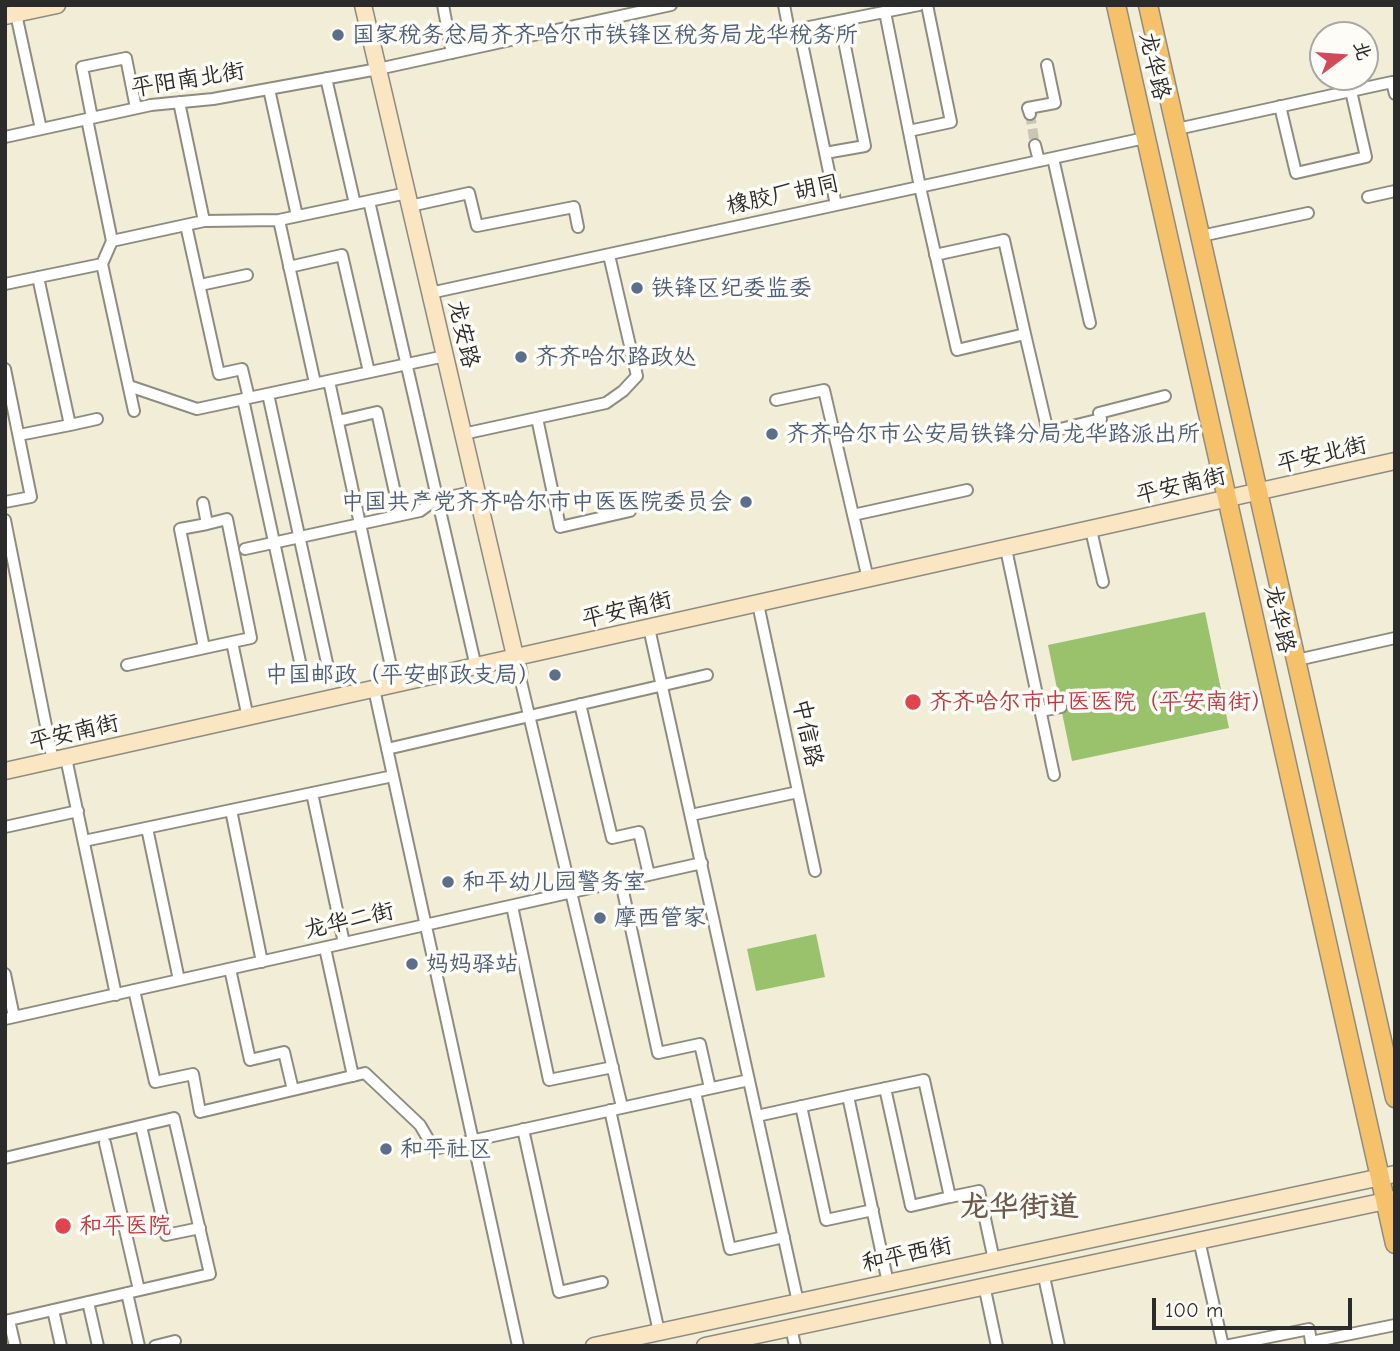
<!DOCTYPE html>
<meta charset="utf-8">
<style>
body{margin:0}
#map{position:relative;width:1400px;height:1351px;overflow:hidden;background:#f1edd7;font-family:"Comic Neue","LXGW WenKai TC",sans-serif}
canvas{display:block}
.frame{position:absolute;inset:0;border:7px solid #2b2b2b;pointer-events:none}
.north{position:absolute;left:1309px;top:21px;width:70px;height:70px;box-sizing:border-box;background:#fdfcf7;border:2px solid #a9a8a5;border-radius:50%;rotate:74deg;font-size:19px;font-weight:700;line-height:28px;text-align:center;color:#2b2b2b}
.north::after{content:'';display:block;margin:auto;width:24px;height:32px;background:#d1495b;clip-path:polygon(50% 0,100% 100%,50% 72%,0 100%)}
.scale{position:absolute;left:1152px;top:1298px;width:200px;height:32px;box-sizing:border-box;border:4px solid #2b2b2b;border-top:0;padding-left:9px;font-size:21px;line-height:24px;white-space:nowrap;color:#2b2b2b;-webkit-text-stroke:5px #fdfcf7;paint-order:stroke}
</style>
<div id="map">
<canvas width="1400" height="1351"></canvas>
<div class="frame"></div>
<div class="north">北</div>
<div class="scale">100 m</div>
</div>
<script>
const context = document.querySelector('canvas').getContext('2d');
context.lineJoin = 'round';
function fill(path, color) { context.fillStyle = color; context.fill(path, 'evenodd'); }
function trace(path, color, width, dash) { context.strokeStyle = color; context.lineWidth = width; context.lineCap = dash ? 'butt' : 'round'; context.setLineDash(dash || []); context.stroke(path); }
function label(font, color, halo, rows, align = 'center') {
  context.font = font + ' "Comic Neue","LXGW WenKai TC",sans-serif'; context.lineWidth = 7; context.setLineDash([]); context.textBaseline = 'middle'; context.strokeStyle = halo; context.fillStyle = color; for (const [text, x, y, turn = 0] of rows) {
    context.save(); context.translate(x, y); context.rotate((+turn || 0) * Math.PI / 180); context.textAlign = isNaN(turn) ? turn : align; if (halo) context.strokeText(text, 0, 0); context.fillText(text, 0, 0); context.restore();
  }
}
fill(new Path2D(`
 M1205 612 1229 728 1072 761 1048 645Z
 M816 934 825 977 756 991 747 949Z`), '#9ac26d');
trace(new Path2D(`
 M1030 114 1035 145`), '#c9c6b5', 10, [10, 5]);
const street = new Path2D(`
 M443 5 452 53
 M784 5 789 31 799 29 836 205
 M885 12 920 187 957 350 1025 334 1048 432 1101 419 1099 413 1165 396
 M16 14 41 129
 M799 29 919 5
 M764 36 789 31
 M326 78 355 204
 M269 89 297 216
 M179 102 204 221
 M1280 106 1296 173 1366 157 1351 91
 M1030 114 1028 108 1055 103 1047 65
 M92 118 82 67 126 58 136 108
 M87 119 112 241
 M1177 129 1392 82 1395 94
 M909 131 951 122 927 5
 M5 137 151 105 213 99 378 69 671 5
 M1035 145 1039 161
 M825 153 865 146 840 21
 M1053 158 1090 323
 M1368 197 1395 191
 M369 201 476 667
 M410 206 469 193 477 226 574 207 578 227
 M279 220 315 383
 M186 225 219 374 242 369 249 398
 M1201 236 1308 213
 M935 255 1004 240 1025 334
 M289 267 342 255 369 372
 M5 284 102 264
 M200 285 247 275
 M430 293 1145 138
 M5 369 31 497 5 502
 M329 381 395 685
 M129 386 197 409 445 356
 M268 394 329 672
 M243 399 302 671
 M776 400 824 390 868 579
 M134 411 102 264 112 241 204 221 279 220 407 193
 M537 418 560 527 630 511
 M338 421 377 412 400 515
 M70 425 97 419
 M463 434 606 403 623 391 637 376 609 255
 M19 435 70 425 38 277
 M203 503 207 524 227 519 251 638 232 642
 M853 515 967 490
 M5 520 53 761
 M1091 530 1103 582
 M245 549 420 511 435 500 477 491
 M1006 549 1054 775
 M758 604 815 871
 M649 628 798 1302
 M204 648 180 529 207 524
 M1297 660 1395 638
 M127 665 232 642 248 718
 M519 673 622 1107
 M374 689 518 1346
 M580 704 612 838 639 832 649 875
 M1041 711 1061 707
 M387 749 707 675
 M66 758 116 995
 M312 793 344 943
 M231 810 262 962
 M691 815 798 792
 M5 827 78 811
 M147 828 179 980
 M84 841 393 776
 M621 882 658 1053 700 1044 710 1088
 M512 906 549 1080 613 1067
 M325 948 353 1076
 M230 969 250 1060 284 1052 293 1090
 M5 974 14 1017
 M134 990 155 1082 193 1074 200 1112 365 1073 420 1125 434 1149 749 1080
 M5 1019 702 863
 M885 1088 911 1206 950 1197
 M695 1092 730 1249 784 1237
 M848 1096 924 1080 950 1197 979 1191 994 1260
 M801 1106 826 1220 873 1210
 M610 1110 659 1332
 M757 1116 848 1096 888 1283
 M141 1126 166 1235 200 1228
 M523 1129 559 1292 602 1282
 M105 1143 139 1290
 M5 1158 174 1118 210 1274 5 1321
 M1199 1240 1223 1346
 M1043 1272 1059 1346
 M984 1285 997 1346
 M127 1293 139 1346
 M88 1302 98 1346
 M53 1310 61 1346
 M9 1320 15 1346
 M791 1327 795 1346
 M155 1346 175 1341
 M1225 1346 1309 1329 1311 1342 1395 1325`);
const secondary = new Path2D(`
 M363 5 519 673
 M5 16 57 5
 M5 771 1395 461
 M594 1346 1395 1174
 M705 1346 1395 1199`);
const primary = new Path2D(`
 M1116 5 1395 1244
 M1148 5 1395 1098`);
trace(street, '#8e8c81', 14);
trace(secondary, '#8e8c81', 19);
trace(primary, '#8e8c81', 21);
trace(street, '#fff', 10);
trace(secondary, '#fbe6c4', 16);
trace(primary, '#f5c16b', 18);
for (const [x, y, r, color] of [
 [338,35,7,"#5c6f8a"],
 [637,288,7,"#5c6f8a"],
 [521,357,7,"#5c6f8a"],
 [772,434,7,"#5c6f8a"],
 [746,502,7,"#5c6f8a"],
 [555,675,7,"#5c6f8a"],
 [913,702,9,"#e0444e"],
 [448,882,7,"#5c6f8a"],
 [600,918,7,"#5c6f8a"],
 [412,964,7,"#5c6f8a"],
 [386,1149,7,"#5c6f8a"],
 [63,1226,9,"#e0444e"]
]) { const dot = new Path2D(); dot.arc(x, y, r, 0, 2 * Math.PI); context.fillStyle = color; context.fill(dot); trace(dot, '#fdfcf7', 2.5); }
label('23px', '#4e5e75', '#fdfcf7', [
 ["国家税务总局齐齐哈尔市铁锋区税务局龙华税务所",352,35],
 ["铁锋区纪委监委",651,288],
 ["齐齐哈尔路政处",535,357],
 ["齐齐哈尔市公安局铁锋分局龙华路派出所",786,434],
 ["中国共产党齐齐哈尔市中医医院委员会",732,502,"right"],
 ["中国邮政（平安邮政支局）",541,675,"right"],
 ["和平幼儿园警务室",462,882],
 ["摩西管家",614,918],
 ["妈妈驿站",426,964],
 ["和平社区",400,1149]
], 'left');
label('23px', '#2b2b2b', '#fdfcf7', [
 ["龙华路",1154,66,77],
 ["平阳南北街",188,80,-9],
 ["橡胶厂胡同",783,195,-12],
 ["龙安路",463,334,77],
 ["平安北街",1322,455,-13],
 ["平安南街",1181,486,-13],
 ["平安南街",627,610,-13],
 ["龙华路",1279,619,77],
 ["平安南街",74,733,-13],
 ["中信路",807,733,78],
 ["龙华二街",349,921,-13],
 ["和平西街",907,1255,-12]
]);
label('23px', '#be3a42', '#fdfcf7', [
 ["齐齐哈尔市中医医院（平安南街）",929,702],
 ["和平医院",79,1226]
], 'left');
label('bold 30px', '#6d5a4d', '#fdfcf7', [
 ["龙华街道",1019,1208]
]);
</script>
